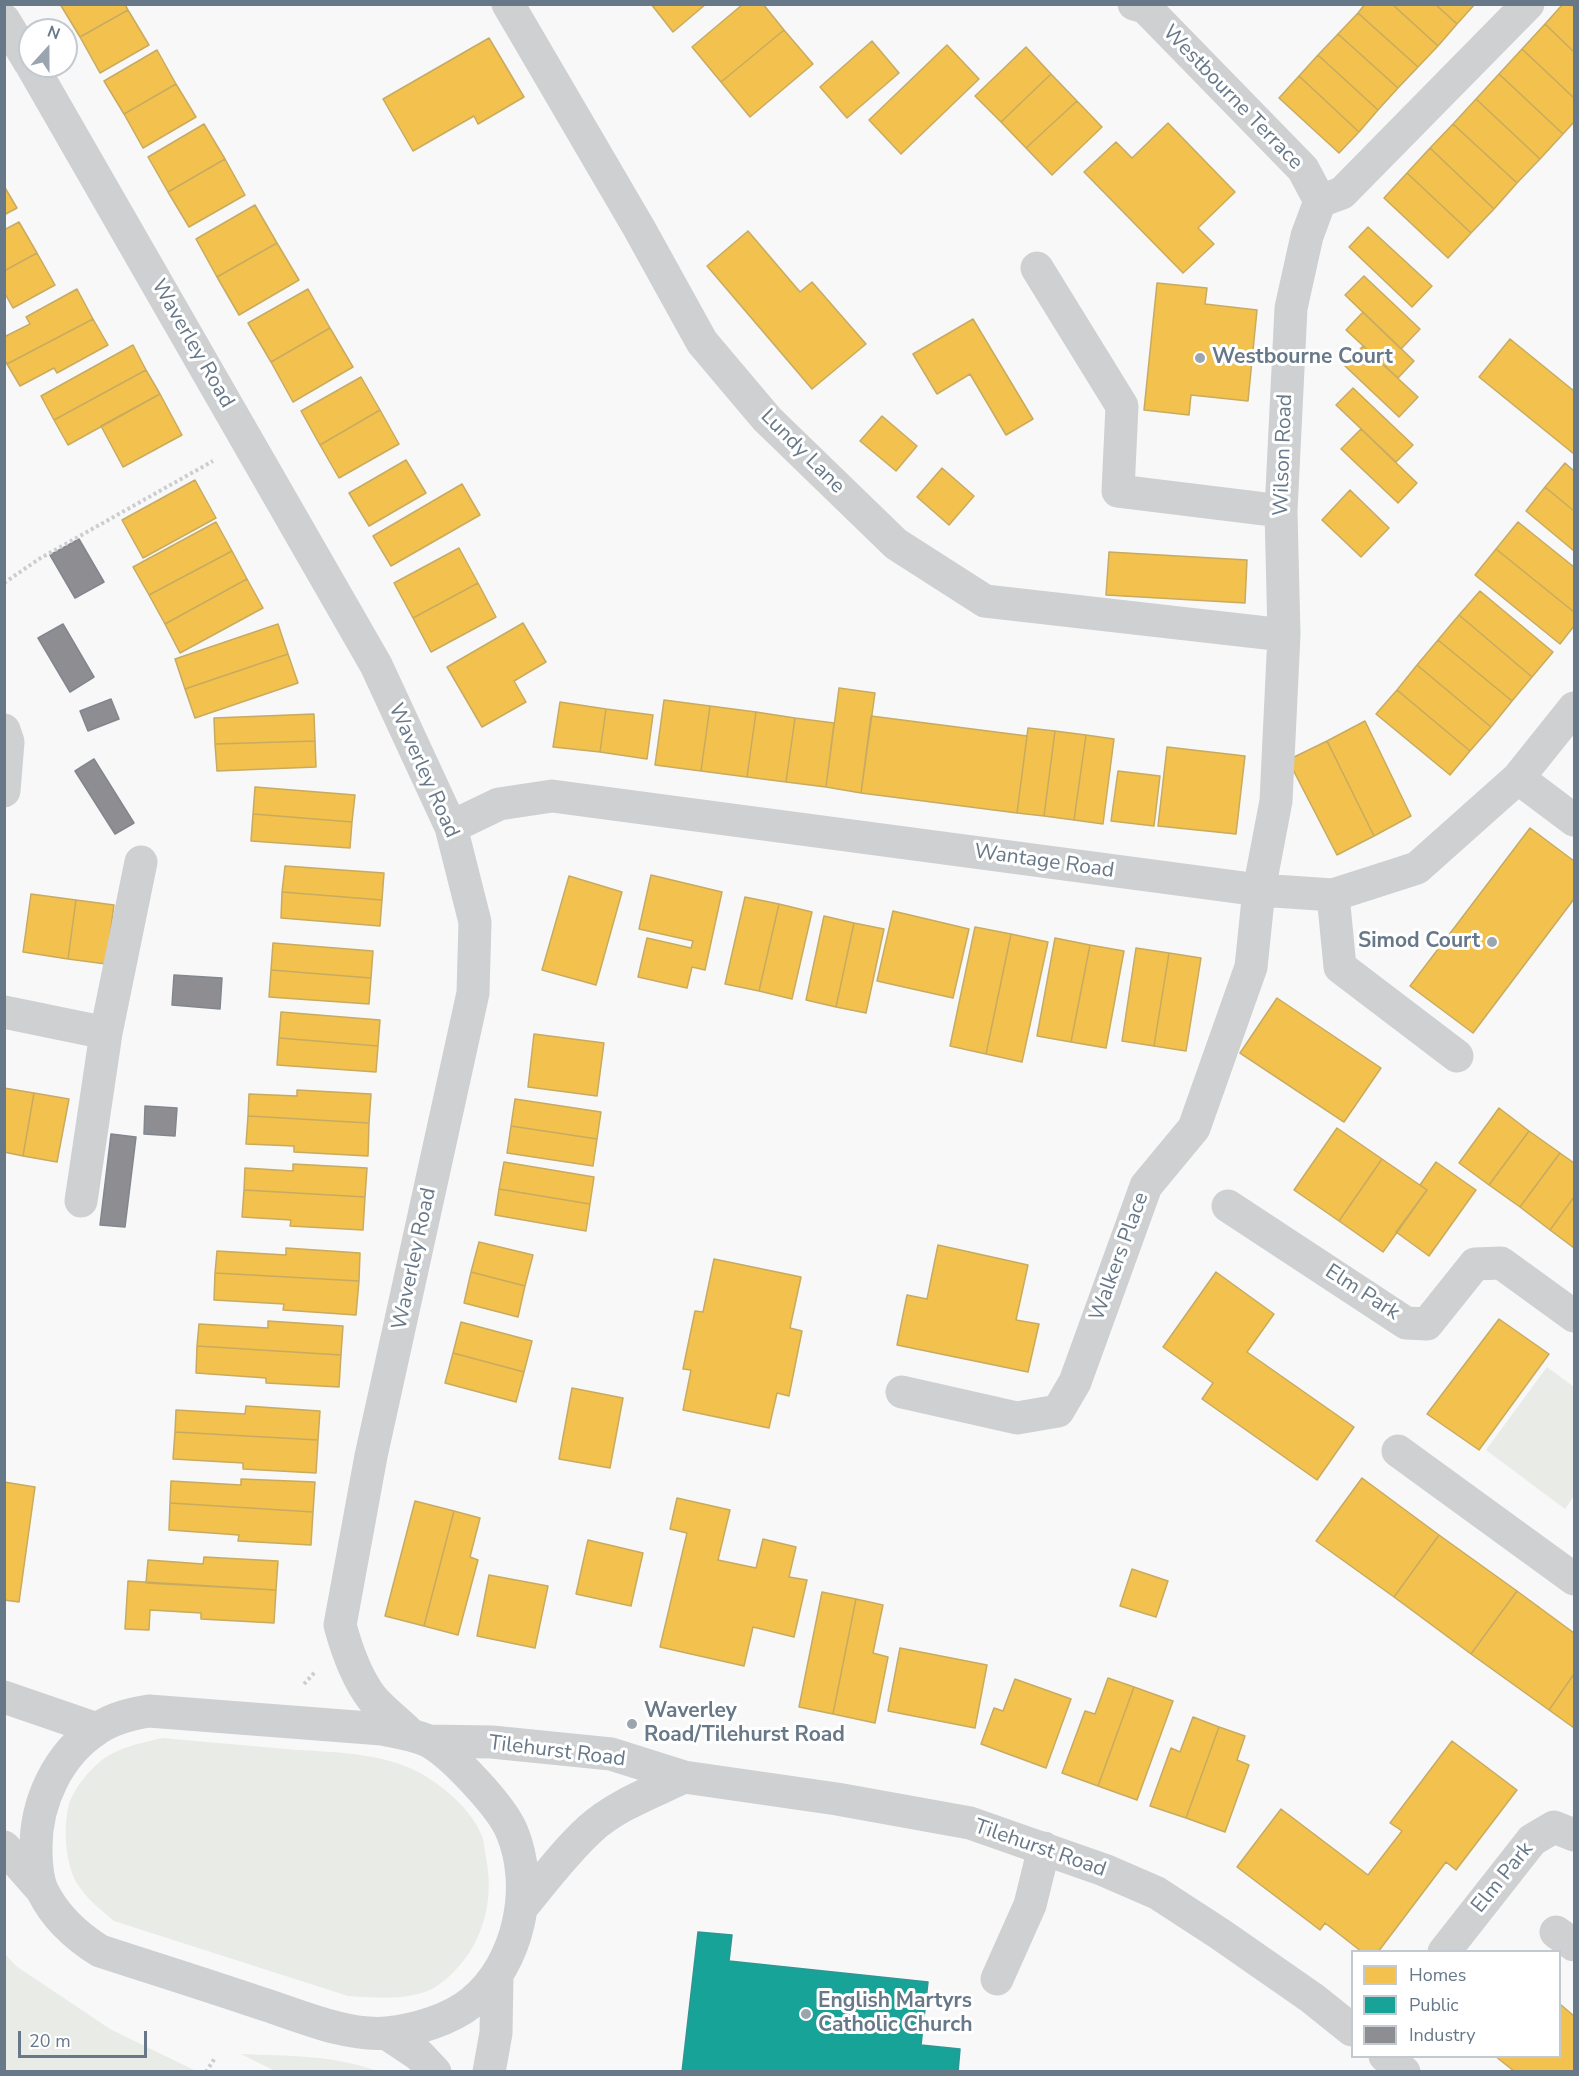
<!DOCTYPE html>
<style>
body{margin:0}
#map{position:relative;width:1579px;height:2076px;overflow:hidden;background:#f8f8f8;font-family:"Nunito Sans",sans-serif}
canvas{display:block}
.frame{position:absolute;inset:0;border:6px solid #677889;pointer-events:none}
.legend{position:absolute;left:1351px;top:1950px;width:210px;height:108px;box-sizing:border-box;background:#fff;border:2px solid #c2c9d0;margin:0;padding:8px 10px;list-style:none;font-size:18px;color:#677889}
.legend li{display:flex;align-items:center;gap:12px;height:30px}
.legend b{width:30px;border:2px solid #c2c9d0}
.north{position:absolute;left:18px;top:18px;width:60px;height:60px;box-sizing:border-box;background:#fff;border:2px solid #c2c9d0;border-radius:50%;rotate:21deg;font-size:16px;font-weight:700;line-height:24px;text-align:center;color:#677889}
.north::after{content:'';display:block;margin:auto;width:21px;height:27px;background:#9aa5b0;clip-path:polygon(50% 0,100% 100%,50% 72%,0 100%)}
.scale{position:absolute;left:18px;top:2031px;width:129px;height:27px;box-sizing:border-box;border:3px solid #677889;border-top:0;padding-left:8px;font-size:18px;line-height:21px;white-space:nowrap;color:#677889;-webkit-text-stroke:4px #fff;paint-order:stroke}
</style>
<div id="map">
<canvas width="1579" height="2076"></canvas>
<div class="frame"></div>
<ul class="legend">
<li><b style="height:16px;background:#f2c14e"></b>Homes</li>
<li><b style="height:16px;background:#17a398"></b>Public</li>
<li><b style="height:16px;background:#8d8d92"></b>Industry</li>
</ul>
<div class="north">N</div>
<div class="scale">20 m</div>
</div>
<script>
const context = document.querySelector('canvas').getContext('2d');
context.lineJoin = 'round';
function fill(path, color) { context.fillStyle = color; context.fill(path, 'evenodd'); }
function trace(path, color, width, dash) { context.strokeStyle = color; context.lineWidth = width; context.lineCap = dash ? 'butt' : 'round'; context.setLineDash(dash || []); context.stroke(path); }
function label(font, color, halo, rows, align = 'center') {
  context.font = font + ' "Nunito Sans",sans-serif'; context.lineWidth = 6; context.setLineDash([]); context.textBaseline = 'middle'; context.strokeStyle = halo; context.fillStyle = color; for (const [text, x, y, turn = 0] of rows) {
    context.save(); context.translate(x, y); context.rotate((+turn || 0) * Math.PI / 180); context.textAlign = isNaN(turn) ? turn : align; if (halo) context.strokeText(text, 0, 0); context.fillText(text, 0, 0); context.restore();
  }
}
fill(new Path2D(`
 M1547 1367 1574 1387V1496L1565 1509 1486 1450Z
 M162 1738C203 1742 244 1745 285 1749 333 1753 389 1751 430 1779 451 1793 472 1812 482 1836 484 1842 485 1851 486 1858 496 1906 479 1957 437 1986 415 2001 374 1998 348 1996L114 1921C101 1910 87 1899 78 1885 65 1865 63 1827 69 1804 74 1789 89 1770 102 1760 119 1747 142 1743 162 1738Z
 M4 1953 16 1966 110 2029 196 2071H5Z
 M241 2054C286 2056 334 2055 377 2071H275Z`), '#e8ebe6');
const homes = new Path2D(`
 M60 4H125L128 10 80 37Z
 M651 4H706L673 32Z
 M743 4H763L784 30 721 82 692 47Z
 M1365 4H1392L1438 46 1418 67 1358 13Z
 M1392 4H1435L1457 24 1438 46Z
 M1435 4H1475L1457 24Z
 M1563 4 1574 6V52L1545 24Z
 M128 10 149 45 100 73 80 37Z
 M1358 13 1418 67 1398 88 1338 34Z
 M1545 24 1574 52V98L1522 49Z
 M784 30 813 64 750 117 721 82Z
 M1338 34 1398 88 1378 110 1318 55Z
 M489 38 524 97 478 124 474 116 413 151 383 99Z
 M872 41 899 73 847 118 820 87Z
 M947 45 979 79 901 154 869 120Z
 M1026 47 1051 74 1001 122 975 96Z
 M1522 49 1574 98V122L1563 134 1499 74Z
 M157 50 176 84 124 114 104 81Z
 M1318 55 1378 110 1359 132 1299 76Z
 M1051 74 1077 101 1026 148 1001 122Z
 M1499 74 1563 134 1540 159 1476 99Z
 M1299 76 1359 132 1339 153 1279 98Z
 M176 84 196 117 143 148 124 114Z
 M1476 99 1540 159 1517 183 1453 124Z
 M1077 101 1102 127 1052 175 1026 148Z
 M1168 123 1235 192 1198 228 1214 244 1183 273 1084 172 1116 142 1132 158Z
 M204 124 225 159 168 192 148 157Z
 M1453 124 1517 183 1494 209 1430 148Z
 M1430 148 1494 209 1471 233 1407 173Z
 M225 159 245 195 189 227 168 192Z
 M1407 173 1471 233 1448 258 1384 198Z
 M4 186 17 208 4 215Z
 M255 205 277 243 217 277 196 239Z
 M19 222 37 253 4 271V230Z
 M1368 227 1432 286 1412 307 1349 247Z
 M748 231 800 292 812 282 866 344 812 389 707 266Z
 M277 243 299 280 239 315 217 277Z
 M37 253 55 285 13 308 4 292V271Z
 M1364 276 1420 329 1401 349 1345 295Z
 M1157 283 1207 288 1205 304 1257 310 1248 401 1191 395 1189 415 1144 410Z
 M77 289 93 319 7 364 4 359V337L30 324 26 317Z
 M308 289 330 328 271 362 248 323Z
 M1363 312 1414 361 1398 378 1346 330Z
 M93 319 108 345 57 373 54 368 20 386 7 364Z
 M973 319 1033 419 1006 435 970 374 937 394 913 354Z
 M330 328 353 367 293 402 271 362Z
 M1510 339 1574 391V454L1479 377Z
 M133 345 146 370 54 420 41 396Z
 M1363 346 1418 397 1399 417 1345 366Z
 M146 370 160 394 68 445 54 420Z
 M361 377 380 410 320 445 301 411Z
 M1353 388 1413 445 1396 462 1336 405Z
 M160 394 182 435 123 467 101 426Z
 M380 410 399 444 339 478 320 445Z
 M882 416 917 446 896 471 860 441Z
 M1361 429 1417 483 1398 503 1341 449Z
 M406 460 426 493 369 526 349 493Z
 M1565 463 1574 471V511L1545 487Z
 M942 468 974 496 949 525 917 497Z
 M195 480 216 518 143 558 122 520Z
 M462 484 480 515 391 566 373 536Z
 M1545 487 1574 511V551L1526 511Z
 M1350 490 1389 528 1361 557 1322 520Z
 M216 522 232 551 149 595 133 567Z
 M1518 522 1574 567V612L1496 549Z
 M459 548 478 583 413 618 394 583Z
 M1496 549 1574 612V626L1560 644 1475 575Z
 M232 551 247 579 165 624 149 595Z
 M1109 552 1247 560 1245 603 1106 595Z
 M247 579 263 608 180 653 165 624Z
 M478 583 496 617 431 652 413 618Z
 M1480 591 1553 652 1532 677 1459 615Z
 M1459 615 1532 677 1512 701 1438 640Z
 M523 623 546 662 514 681 526 702 482 727 447 667Z
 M278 624 288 654 185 689 175 659Z
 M1438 640 1512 701 1491 727 1417 665Z
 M288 654 298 683 195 718 185 689Z
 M1417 665 1491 727 1470 751 1397 690Z
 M839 688 875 693 861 793 826 787Z
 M1397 690 1470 751 1450 775 1376 714Z
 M664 700 710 706 701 771 655 765Z
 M560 702 606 709 600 752 553 747Z
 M710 706 756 712 747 777 701 771Z
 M606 709 653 715 647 759 600 752Z
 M756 712 795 718 786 782 747 777Z
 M314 714 315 741 215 744 214 718Z
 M871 716 1027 736 1017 813 861 793Z
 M795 718 834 723 826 787 786 782Z
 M1365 721 1411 816 1374 836 1327 741Z
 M1028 728 1055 731 1044 816 1017 813Z
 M1055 731 1086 735 1074 820 1044 816Z
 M1086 735 1114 739 1103 824 1074 820Z
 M315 741 316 767 217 771 215 744Z
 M1327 741 1374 836 1337 855 1288 760Z
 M1167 747 1245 756 1236 834 1158 826Z
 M1118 771 1160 776 1154 826 1111 821Z
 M255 787 355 795 352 822 253 814Z
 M253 814 352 822 350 848 251 841Z
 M1530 828 1574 861V899L1473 1033 1410 986Z
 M285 866 384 873 382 900 282 892Z
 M651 875 722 892 705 970 692 967 687 988 638 977 647 938 691 948 693 941 639 929Z
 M569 876 622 892 596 985 542 970Z
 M282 892 382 900 380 926 281 918Z
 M31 894 76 900 68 959 23 952Z
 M745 897 779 904 759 991 725 984Z
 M76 900 114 905 106 964 68 959Z
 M779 904 812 912 792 999 759 991Z
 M893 911 969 929 953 998 877 981Z
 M824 916 854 923 836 1007 806 1000Z
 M854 923 884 929 866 1013 836 1007Z
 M975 927 1011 934 986 1054 950 1046Z
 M1011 934 1048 942 1022 1062 986 1054Z
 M1055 938 1090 945 1071 1042 1037 1036Z
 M273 943 373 951 371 978 271 970Z
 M1090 945 1124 951 1106 1048 1071 1042Z
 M1136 948 1169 953 1154 1046 1122 1041Z
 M1169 953 1201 958 1186 1051 1154 1046Z
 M271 970 371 978 369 1004 269 997Z
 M1277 998 1381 1068 1344 1122 1240 1053Z
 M281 1012 380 1020 378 1046 279 1038Z
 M534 1034 604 1043 597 1096 528 1087Z
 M279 1038 378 1046 376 1072 277 1065Z
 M4 1088 34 1093 23 1156 4 1152Z
 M297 1090 371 1094 369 1123 248 1116 249 1094 297 1096Z
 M34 1093 69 1099 57 1162 23 1156Z
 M515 1099 601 1112 597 1139 511 1126Z
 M1499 1108 1529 1131 1489 1185 1459 1163Z
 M248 1116 369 1123 368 1156 294 1152V1146L246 1144Z
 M511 1126 597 1139 593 1166 507 1153Z
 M1337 1128 1382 1159 1339 1221 1294 1190Z
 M1529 1131 1560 1153 1520 1207 1489 1185Z
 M1560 1153 1574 1163V1197L1550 1230 1520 1207Z
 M1382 1159 1427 1190 1383 1252 1339 1221Z
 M504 1162 594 1177 590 1204 499 1189Z
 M1436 1162 1476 1190 1429 1256 1396 1232 1427 1190 1420 1185Z
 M293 1164 367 1168 365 1197 244 1190 245 1168 293 1171Z
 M499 1189 590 1204 586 1231 495 1215Z
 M244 1190 365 1197 363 1230 290 1226 291 1220 242 1217Z
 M1574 1197V1248L1550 1230Z
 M479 1242 533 1255 525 1286 471 1272Z
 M938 1245 1028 1265 1016 1320 1039 1324 1028 1372 897 1345 907 1295 927 1299Z
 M286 1248 360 1253 359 1281 215 1273 217 1251 286 1255Z
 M714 1259 801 1277 790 1328 802 1331 789 1396 777 1393 769 1428 683 1410 691 1370 683 1369 695 1311 703 1312Z
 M471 1272 525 1286 518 1317 464 1303Z
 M1216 1272 1274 1314 1247 1352 1354 1427 1317 1480 1202 1399 1213 1383 1163 1347Z
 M215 1273 359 1281 356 1315 283 1310 284 1304 214 1300Z
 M1499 1319 1549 1354 1479 1450 1427 1414Z
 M268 1321 343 1326 341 1355 197 1346 199 1324 268 1328Z
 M461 1322 532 1341 524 1372 453 1353Z
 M197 1346 341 1355 339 1387 266 1383V1378L196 1373Z
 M453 1353 524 1372 516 1402 445 1383Z
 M572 1388 623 1398 610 1468 559 1459Z
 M246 1406 320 1411 318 1440 175 1432 176 1410 245 1414Z
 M175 1432 318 1440 316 1473 243 1469V1463L173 1459Z
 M1362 1478 1439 1535 1394 1597 1316 1541Z
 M241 1479 315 1482 313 1512 170 1503 171 1481 241 1485Z
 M4 1482 35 1487 19 1602 4 1600Z
 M677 1498 730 1510 718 1560 756 1568 763 1539 796 1547 789 1577 807 1580 794 1637 753 1627 744 1666 660 1647 687 1533 670 1529Z
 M415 1501 454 1511 424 1626 385 1616Z
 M170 1503 313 1512 311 1545 238 1541 239 1535 169 1530Z
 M454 1511 480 1518 470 1557 478 1560 458 1635 424 1626Z
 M1439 1535 1517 1591 1471 1654 1394 1597Z
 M588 1540 643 1553 631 1606 576 1594Z
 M204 1557 278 1561 276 1590 146 1583 148 1560 203 1564Z
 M1132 1569 1168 1581 1156 1617 1120 1606Z
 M489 1575 548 1586 535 1648 477 1636Z
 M128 1581 276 1590 274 1623 201 1619V1613L150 1610 149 1630 125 1629Z
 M1517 1591 1574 1633V1674L1549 1710 1471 1654Z
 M822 1592 856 1599 833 1714 799 1707Z
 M856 1599 883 1605 873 1653 888 1657 875 1723 833 1714Z
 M900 1648 987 1665 975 1728 888 1711Z
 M1574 1674V1728L1549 1710Z
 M1108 1678 1134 1687 1098 1786 1062 1773 1085 1711 1095 1714Z
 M1015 1679 1071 1699 1046 1768 981 1744 994 1708 1003 1711Z
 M1134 1687 1173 1701 1137 1800 1098 1786Z
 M1193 1717 1219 1727 1186 1818 1150 1806 1171 1748 1180 1752Z
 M1219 1727 1245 1736 1237 1760 1249 1765 1225 1832 1186 1818Z
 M1452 1741 1517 1790 1456 1870 1446 1862 1378 1952H1362L1325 1923 1320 1930 1237 1867 1281 1809 1368 1875 1402 1831 1390 1823Z
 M1560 2004 1574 2016V2072H1515L1495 2056H1560Z`);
fill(homes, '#f2c14e');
trace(homes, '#c8ab60', 1.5);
const public = new Path2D(`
 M698 1932 732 1935 729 1961 928 1982 921 2045 960 2049 958 2072H682Z`);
fill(public, '#17a398');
trace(public, '#2f9694', 1.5);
const industry = new Path2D(`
 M79 539 104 582 75 598 50 555Z
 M63 624 94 677 70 692 38 638Z
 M111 699 119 719 88 731 80 711Z
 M94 759 134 823 115 834 75 771Z
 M174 975 222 978 220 1009 172 1005Z
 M145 1106 177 1108 175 1136 144 1134Z
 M111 1134 136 1137 125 1227 100 1225Z`);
fill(industry, '#8d8d92');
trace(industry, '#82878f', 1.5);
trace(new Path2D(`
 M4 583 39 559 213 461
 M304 1684 315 1672
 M206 2072 215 2058`), '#cccece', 4, [3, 3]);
trace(new Path2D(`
 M508 4 639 228 702 342 767 419 896 544 985 601 1284 635
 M1134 4 1145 7 1303 169 1320 201
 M4 20 30 63
 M32 66 376 665 451 827 475 922 473 993 371 1456 340 1625C347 1651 356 1677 372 1698 383 1711 398 1722 410 1734
 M1320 201 1342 193 1528 4
 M1037 268 1122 406 1118 491 1281 511
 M4 730 8 742 4 791
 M1518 778 1574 820
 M451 827 499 804 552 796 1259 890 1333 895 1417 868 1518 778 1574 708
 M1333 895 1340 967 1457 1056
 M4 1012 106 1033
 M81 1201 106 1033 141 862
 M1228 1206 1406 1323 1427 1324 1475 1264 1501 1263 1574 1316
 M902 1392 1017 1418 1058 1411 1075 1382 1146 1186 1194 1128 1251 967 1259 890 1276 801 1284 635 1281 511 1291 308 1307 236 1320 201
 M1398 1451 1574 1579
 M4 1697 97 1729
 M149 1711 382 1729C397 1732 412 1734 426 1740 450 1751 502 1807 512 1832 535 1887 519 1964 472 2002 450 2020 415 2030 387 2033 347 2037 298 2015 260 2003 207 1985 153 1968 100 1951 76 1936 56 1918 43 1892 37 1880 36 1860 36 1847 36 1802 58 1754 97 1729 113 1718 131 1714 149 1711Z
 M428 1741 492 1742 611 1754 684 1777 837 1799 970 1823 1104 1870 1157 1893 1220 1934 1312 1998 1352 2030
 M4 1847 42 1890
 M522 1907C544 1880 565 1852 590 1829 616 1805 653 1792 684 1777
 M1556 1932 1574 1945
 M1444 1952 1532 1840 1554 1827 1574 1835
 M997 1979 1030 1905 1044 1848
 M386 2033 419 2055 435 2072
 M1385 2056 1404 2072
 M489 2072 496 2033 497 1976`), '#ced0d1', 33);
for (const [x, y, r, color] of [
 [1200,358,6,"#9aa5b0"],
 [1492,942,6,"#9aa5b0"],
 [632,1724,6,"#9aa5b0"],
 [806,2014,6,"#9aa5b0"]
]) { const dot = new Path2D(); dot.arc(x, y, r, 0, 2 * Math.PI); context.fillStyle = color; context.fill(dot); trace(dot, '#fff', 2); }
label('21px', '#677889', '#fff', [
 ["Westbourne Terrace",1232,98,46],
 ["Waverley Road",192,344,60],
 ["Lundy Lane",802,452,45],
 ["Wilson Road",1284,455,-88],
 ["Waverley Road",423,771,66],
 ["Wantage Road",1044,862,8],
 ["Walkers Place",1120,1257,-70],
 ["Waverley Road",415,1259,-78],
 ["Elm Park",1362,1293,33],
 ["Tilehurst Road",557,1752,7],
 ["Tilehurst Road",1040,1849,19],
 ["Elm Park",1503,1878,-51]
]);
label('bold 21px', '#677889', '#fff', [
 ["Westbourne Court",1212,358],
 ["Simod Court",1480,942,"right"],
 ["Waverley",644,1712],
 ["Road/Tilehurst Road",644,1736],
 ["English Martyrs",818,2002],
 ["Catholic Church",818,2026]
], 'left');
</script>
